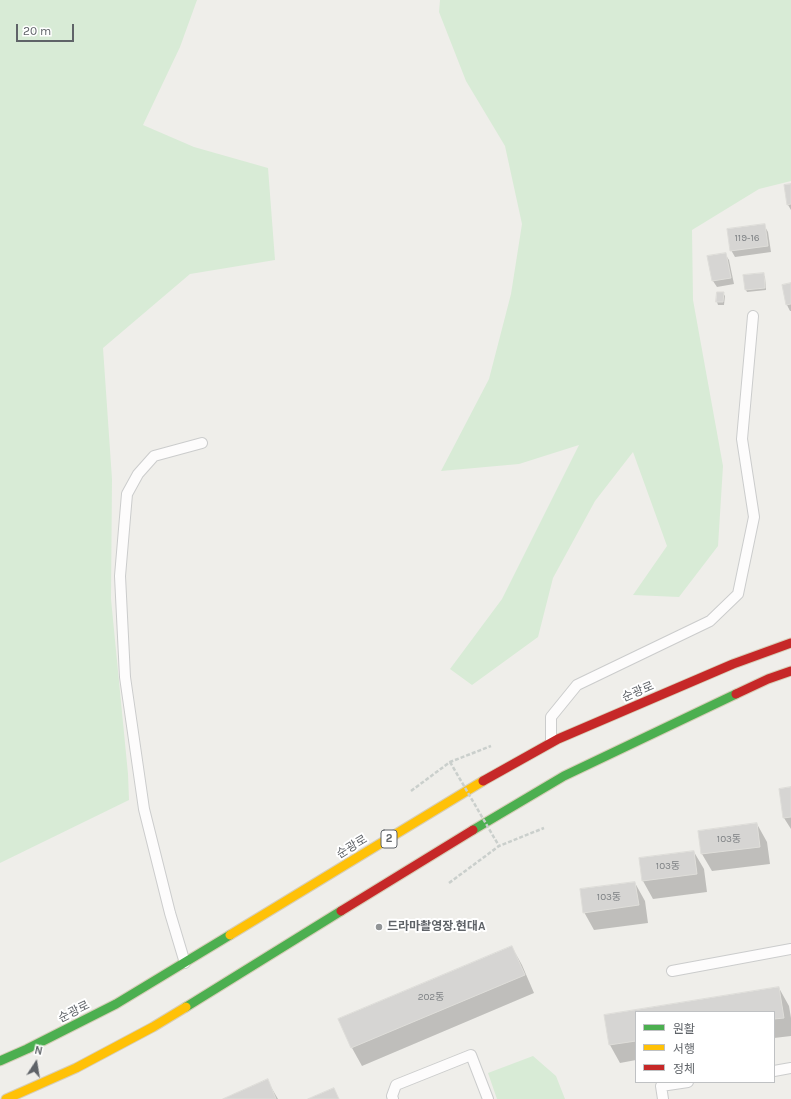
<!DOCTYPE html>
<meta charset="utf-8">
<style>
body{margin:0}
#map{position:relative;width:791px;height:1099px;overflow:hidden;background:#efeeea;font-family:Karla,"Noto Sans KR",sans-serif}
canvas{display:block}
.legend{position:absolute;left:635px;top:1011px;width:140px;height:72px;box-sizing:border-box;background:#fff;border:1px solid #bfc1c3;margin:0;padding:5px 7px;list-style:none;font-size:12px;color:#5f6368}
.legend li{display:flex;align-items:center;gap:8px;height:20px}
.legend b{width:20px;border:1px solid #bfc1c3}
.north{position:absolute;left:16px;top:1043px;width:40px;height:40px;-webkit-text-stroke:3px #fff;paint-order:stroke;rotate:12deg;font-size:11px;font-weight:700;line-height:16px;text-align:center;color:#5f6368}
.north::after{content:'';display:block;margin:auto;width:14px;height:18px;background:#5f6368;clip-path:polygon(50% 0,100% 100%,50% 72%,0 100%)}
.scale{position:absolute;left:16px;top:24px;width:58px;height:18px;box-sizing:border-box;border:2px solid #5f6368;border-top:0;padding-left:5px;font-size:12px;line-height:14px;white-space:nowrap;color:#5f6368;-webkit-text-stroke:3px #fff;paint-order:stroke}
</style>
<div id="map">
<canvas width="791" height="1099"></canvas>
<ul class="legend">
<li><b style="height:5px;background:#4caf50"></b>원활</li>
<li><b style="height:5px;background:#ffc107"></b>서행</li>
<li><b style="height:5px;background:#c62828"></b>정체</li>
</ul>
<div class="north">N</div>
<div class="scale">20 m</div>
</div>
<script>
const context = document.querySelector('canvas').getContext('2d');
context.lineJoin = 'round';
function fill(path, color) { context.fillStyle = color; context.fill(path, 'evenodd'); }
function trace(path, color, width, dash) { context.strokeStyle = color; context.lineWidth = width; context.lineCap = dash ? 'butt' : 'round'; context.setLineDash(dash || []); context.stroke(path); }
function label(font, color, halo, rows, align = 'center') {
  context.font = font + ' Karla,"Noto Sans KR",sans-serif'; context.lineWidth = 4; context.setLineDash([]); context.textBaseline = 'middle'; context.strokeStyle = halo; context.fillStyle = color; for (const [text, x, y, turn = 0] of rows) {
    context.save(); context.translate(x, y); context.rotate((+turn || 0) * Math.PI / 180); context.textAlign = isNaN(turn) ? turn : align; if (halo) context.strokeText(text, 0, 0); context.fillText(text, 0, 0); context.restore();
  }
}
fill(new Path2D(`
 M0 0H197L180 47 143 125 194 147 268 168 275 260 190 274 103 348 112 479 111 599 128 774 129 800 0 863Z
 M440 0H791V181L759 189 692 230 693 300 723 466 718 546 679 597 633 595 667 546 633 452 595 501 553 578 538 637 472 685 450 669 502 599 579 445 519 464 441 471 489 379 511 294 522 224 505 146 466 81 439 12Z
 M533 1056 556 1076 565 1099H497L488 1073Z`), '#d8ebd6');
fill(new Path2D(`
 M791 185V210L788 205Z
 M764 225 768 232 771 252 735 257 731 250Z
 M725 254 729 260 734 284 717 287 713 281 708 257Z
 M763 274 765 277 766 290 747 292 746 290Z
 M791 284V311H790L787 305Z
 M723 293 725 296 724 305H718L717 302Z
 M791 788V829L784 818Z
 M757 824 767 842 770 864 712 871 702 854Z
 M694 852 704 869 707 892 653 899 643 881 640 859Z
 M635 883 645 901 648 923 594 930 584 912Z
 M512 947 522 965 534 993 362 1066 352 1048 339 1019Z
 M779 988 789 1006 791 1018V1036L774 1038V1012H636V1060L620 1063 610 1045 605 1016Z
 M267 1080 278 1099H225Z`), '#0003');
const building = new Path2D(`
 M791 184V204L787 205 784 185Z
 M765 224 768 246 730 251 727 229Z
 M726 253 731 278 712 281 707 256Z
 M764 273 765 288 745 290 743 275Z
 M791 283V304L786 305 782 285Z
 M717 292H724L723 302H716Z
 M791 787V817L783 818 779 789Z
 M757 823 760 847 701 854 698 831Z
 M694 851 697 874 642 881 639 858Z
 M635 882 639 905 583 913 580 889Z
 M512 946 525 975 351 1048 338 1019Z
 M779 987 784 1018 774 1019V1012H636V1041L609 1045 604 1015Z
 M268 1079 276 1099H223Z
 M334 1088 339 1099H308Z`);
fill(building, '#d6d5d3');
trace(building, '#deddd9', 1);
const lane = new Path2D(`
 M551 742V717L577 685 710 621 738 594 754 517 742 439 753 316
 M185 963 170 913 144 809 125 677 120 576 127 494 138 474 154 456 202 443
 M672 971 791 949
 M774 1071 791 1068
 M393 1099 392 1096 396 1085 471 1055 488 1099
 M663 1099 661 1086 688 1082`);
const fast = new Path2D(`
 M473 830 564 776 736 694
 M186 1007 341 911
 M0 1061 27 1049 116 1004 230 935`);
const slow = new Path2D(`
 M230 935 483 781
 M6 1099 76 1068 153 1027 186 1007`);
const jam = new Path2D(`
 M736 694 768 679 791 671
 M483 781 558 739 733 664 791 643
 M341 911 473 830`);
trace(lane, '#cbcccc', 12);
trace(fast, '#d7ceb8', 11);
trace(slow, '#d7ceb8', 11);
trace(jam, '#d7ceb8', 11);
trace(new Path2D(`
 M411 791 450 762 491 746
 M449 883 499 846 544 828`), '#cacfcc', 2.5, [4, 2]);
trace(lane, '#fdfcfc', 10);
trace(fast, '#4caf50', 9);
trace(slow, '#ffc107', 9);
trace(jam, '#c62828', 9);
trace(new Path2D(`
 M450 762 499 846`), '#cacfcc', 2.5, [4, 2]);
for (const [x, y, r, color] of [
 [379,927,4,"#919496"]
]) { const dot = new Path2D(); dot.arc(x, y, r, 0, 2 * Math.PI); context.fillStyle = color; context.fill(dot); trace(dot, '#fff', 1.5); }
label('10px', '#7e8184', null, [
 ["119-16",747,238],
 ["103동",729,839],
 ["103동",668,866],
 ["103동",609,897],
 ["202동",431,997]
]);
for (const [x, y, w] of [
 [389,839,16]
]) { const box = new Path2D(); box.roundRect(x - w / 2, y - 9, w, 18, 3); context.fillStyle = '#fff'; context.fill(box); trace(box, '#5f6368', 1); }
label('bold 11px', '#5f6368', null, [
 ["2",389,839]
]);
label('12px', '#5f6368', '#fff', [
 ["순광로",638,692,-23],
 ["순광로",352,847,-31],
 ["순광로",74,1012,-27]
]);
label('bold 12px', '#5f6368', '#fff', [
 ["드라마촬영장.현대A",387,927]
], 'left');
</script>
